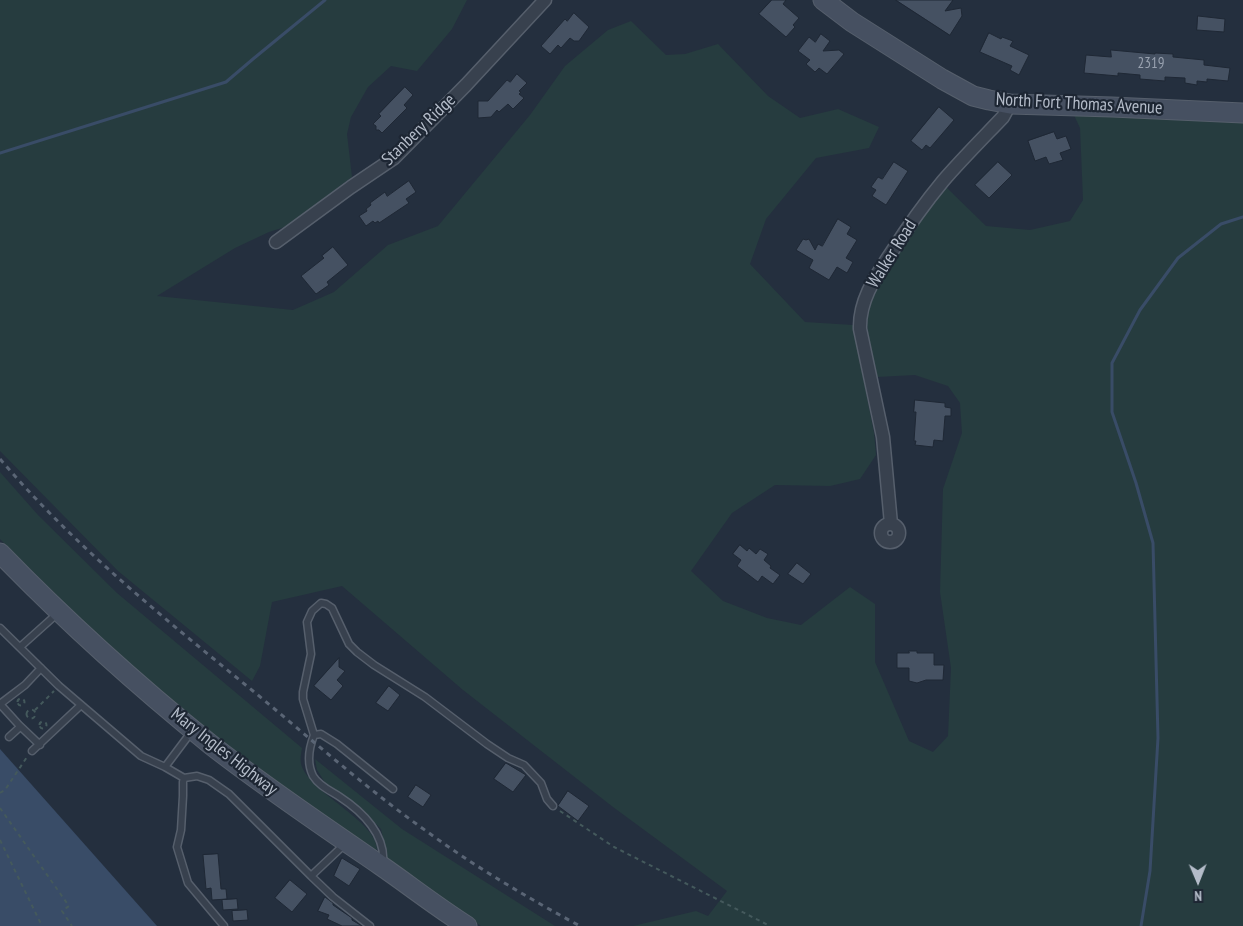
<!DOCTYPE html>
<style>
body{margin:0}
#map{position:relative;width:1243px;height:926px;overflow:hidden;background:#242f3e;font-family:"PT Sans Narrow",sans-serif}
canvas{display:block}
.north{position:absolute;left:1173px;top:856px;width:50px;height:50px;-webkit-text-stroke:4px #1d2633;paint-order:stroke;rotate:179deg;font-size:14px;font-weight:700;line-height:20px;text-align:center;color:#b4bcc9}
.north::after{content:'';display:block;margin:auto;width:18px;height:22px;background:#b4bcc9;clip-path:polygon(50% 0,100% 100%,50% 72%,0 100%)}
</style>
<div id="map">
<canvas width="1243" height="926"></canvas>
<div class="north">N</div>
</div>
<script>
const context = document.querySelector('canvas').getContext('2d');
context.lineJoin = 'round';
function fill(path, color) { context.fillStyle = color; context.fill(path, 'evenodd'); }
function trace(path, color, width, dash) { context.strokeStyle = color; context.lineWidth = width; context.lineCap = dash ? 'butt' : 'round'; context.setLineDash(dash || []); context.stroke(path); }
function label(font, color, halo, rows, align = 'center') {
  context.font = font + ' "PT Sans Narrow",sans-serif'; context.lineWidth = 4.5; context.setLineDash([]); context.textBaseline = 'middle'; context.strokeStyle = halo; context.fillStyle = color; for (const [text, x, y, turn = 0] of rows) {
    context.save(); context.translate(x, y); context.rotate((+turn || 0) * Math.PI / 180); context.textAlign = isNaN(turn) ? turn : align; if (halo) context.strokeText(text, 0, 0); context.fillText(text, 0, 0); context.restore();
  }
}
fill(new Path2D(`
 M0 0H467L452 29 417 71 391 66 368 87 351 117 347 134 352 177 288 226 269 232 235 248 157 296 293 310 334 292 388 245 438 226 530 115 565 66 608 30 631 21 666 55 685 54 718 44 768 96 800 118 838 109 879 127 869 148 816 158 766 219 750 264 805 322 853 325 874 433 876 455 860 479 830 486 775 485 732 513 691 571 723 601 767 618 801 625 850 587 875 604V662L909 741 933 752 948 736 951 668 940 592 943 489 962 433 960 403 948 386 915 375 877 377C874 360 868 342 867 324 866 287 923 217 945 186L986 226 1030 230 1070 221 1083 200 1080 128 1073 113 1243 120V926H633L696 911 708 916 727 891 613 807 463 690 342 586 272 602 260 666 252 681 118 571 0 451Z
 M0 472 38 515 117 593 302 748C301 754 300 758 301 764 309 793 376 820 377 849L373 851C304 803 235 755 170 700 111 650 55 594 0 539Z
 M315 759 402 829 555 926H481L389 865 381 829 360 808 326 784 317 770Z`), '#263c3f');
fill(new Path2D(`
 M0 749 157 926H0Z`), '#394c67');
trace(new Path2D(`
 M0 153 226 82 253 59 325 0
 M1141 926 1150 871 1158 738 1153 543 1136 483 1112 412V363L1140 310 1178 258 1221 224 1243 217`), '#394c67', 3);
const building = new Path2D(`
 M772 0H786L783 4 799 18 793 25 795 27 786 37 759 14Z
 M896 0H953L945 11 961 8 962 16 950 35Z
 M574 13 589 27 579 41H574L570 38 561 48 558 45 550 54 541 46 565 19 567 21Z
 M1198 16 1225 19 1224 32 1197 30Z
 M989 33 1001 39 1002 37 1013 41 1010 46 1029 55 1019 75 1010 70 1012 66 980 52Z
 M821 34 830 41 823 51 839 50 844 54 827 74 819 68 815 72 806 64 810 60 798 51 809 37 815 42Z
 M1111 50 1155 54V53L1173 54V57L1204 60V65L1230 68 1228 81 1207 79V82L1197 81V85L1185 83V78L1165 77V81L1140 79V75L1118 73V76L1084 73 1086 55 1111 57Z
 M517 74 527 83 519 91 521 92 519 94 524 98 513 109 508 104 499 112 497 110 491 117 478 118V101H488L507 80 510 82Z
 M405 87 413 95 404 105 407 108 382 133 379 130H376V126L373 124 381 116 379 114Z
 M939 107 954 120 930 148 926 145 922 150 911 141Z
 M1054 132 1057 139 1066 136 1071 149 1060 153 1063 160 1049 164 1046 157 1035 161 1028 141Z
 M894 162 908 171 886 205 872 196 876 190 871 187 878 177 882 179Z
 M998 162 1012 175 989 198 975 185Z
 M409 181 416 192 406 199 409 203 379 223 378 221 375 223 373 221 366 226 359 216 367 211 366 209 371 205 370 203 385 192 387 196Z
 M838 219 851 227 847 234 857 240 846 258 853 262 847 273 837 267 829 280 809 268 813 260 796 250 803 239 806 240 809 239 815 250 818 244 822 246Z
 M333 247 348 265 327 282 329 285 316 294 301 276 324 258 322 256Z
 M915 400 945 403V407L951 408V416H945L943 441 934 440 933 447 915 445 916 441H914L916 412H914Z
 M740 545 747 551 749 548 756 554 760 549 768 554 764 560 771 566 770 568 780 575 773 584 762 576 758 582 737 566 741 560 733 554Z
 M797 563 811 574 803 584 788 574Z
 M909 651H917V653H934V665H944L943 680H926L917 683 909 681V668H897V653H909Z
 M339 658V667L345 671 337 680 343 686 331 700 314 686Z
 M389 686 400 695 388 711 376 703Z
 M506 763 526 775 513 792 494 779Z
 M416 785 431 795 423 807 408 797Z
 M568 791 589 806 578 821 558 806Z
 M218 854 221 889H226L227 899 212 900 211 888 206 889 203 855Z
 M342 858 360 869 349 886 334 876Z
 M290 880 307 894 292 912 275 898Z
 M325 897 333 903V905L352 918V920L362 926H342L327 919 329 915 318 911Z
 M237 899 238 909 223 910 222 900Z
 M247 910 248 920 233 921 232 911Z`);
fill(building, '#455162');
trace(building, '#1f2835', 1);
const lane = new Path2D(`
 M0 628 59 686 141 756 165 767 192 731
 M20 647 58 613
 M0 704 19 725 40 745
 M0 704 25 685 41 668
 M314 735C309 748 306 762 313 776 319 786 331 791 340 797 363 812 386 835 383 864
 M9 737 20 727
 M32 751 81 705
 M165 767 184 778
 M393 789 337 744 321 734 314 735 303 699V692L311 654 307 622 312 611 321 603 326 604 332 608 349 644 357 652 374 665 425 697 487 744 508 758 524 765 541 783 547 799 553 806
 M311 876 346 843
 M224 926 188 883 177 847 181 830 183 796V782L184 778 197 776 209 780 229 794 311 876 333 897 370 926`);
const street = new Path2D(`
 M276 242 351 187 394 158 466 85 545 0
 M891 524 883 437 860 329C859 300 876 276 891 253 907 228 924 204 943 181 962 159 983 138 1003 117L1010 104
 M881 533a9 9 0 1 1 18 0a9 9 0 1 1-18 0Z`);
const secondary = new Path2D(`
 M823 0 852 22 942 79 973 96 989 100 1010 104 1112 107 1243 113
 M0 553C66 621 137 685 210 744 265 787 323 826 380 865 409 885 437 907 467 926`);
trace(lane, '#565f6c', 9);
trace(street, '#565f6c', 15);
trace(secondary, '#565f6c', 21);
trace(new Path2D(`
 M17.5 702a3.5 3.5 0 1 1 7 0a3.5 3.5 0 1 1-7 0Z
 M26.5 714a4.5 4.5 0 1 1 9 0a4.5 4.5 0 1 1-9 0Z
 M35 710 54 691
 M39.5 725a3.5 3.5 0 1 1 7 0a3.5 3.5 0 1 1-7 0Z
 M0 793 5 790 27 757
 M0 808 69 906 62 911 72 926
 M560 811 614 847 770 926
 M0 840 42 926`), '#44595c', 2, [4, 4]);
trace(lane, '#38414e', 6);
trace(street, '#38414e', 12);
trace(secondary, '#465061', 19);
trace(new Path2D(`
 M0 459C75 547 165 619 253 691 311 739 368 790 429 833 477 868 528 898 580 926`), '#5a6575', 3, [5, 5]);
label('15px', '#98a1af', null, [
 ["2319",1151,64]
]);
label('18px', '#b4bcc9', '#1d2633', [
 ["North Fort Thomas Avenue",1079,104,3],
 ["Stanbery Ridge",419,130,-44],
 ["Walker Road",892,254,-58],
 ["Mary Ingles Highway",224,752,38]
]);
</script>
